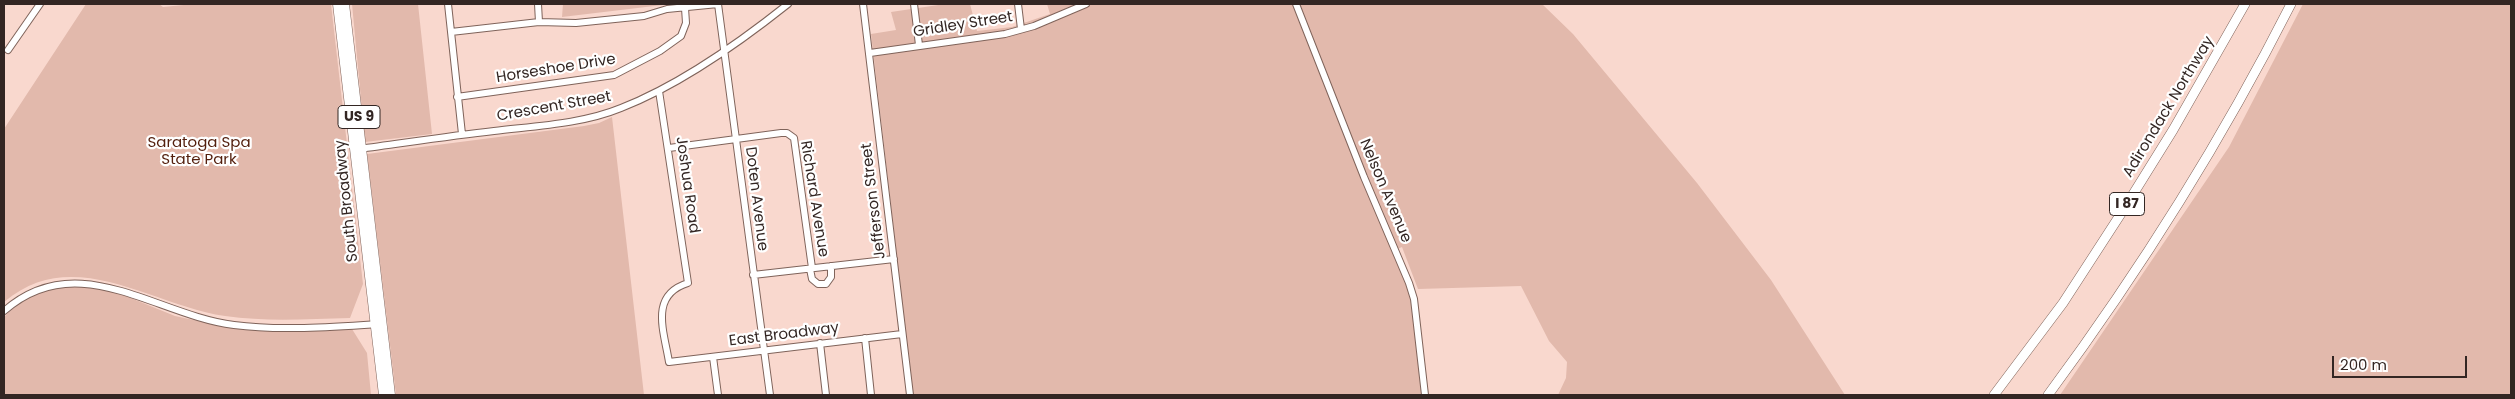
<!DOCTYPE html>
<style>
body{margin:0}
#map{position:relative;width:2515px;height:399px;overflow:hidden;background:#f9d8ce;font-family:Poppins,sans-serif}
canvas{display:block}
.frame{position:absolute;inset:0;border:5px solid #332623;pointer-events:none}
.scale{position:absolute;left:2332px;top:356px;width:135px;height:22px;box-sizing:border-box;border:2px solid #332623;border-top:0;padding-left:6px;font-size:15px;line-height:18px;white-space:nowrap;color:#332623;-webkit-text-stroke:4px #fff;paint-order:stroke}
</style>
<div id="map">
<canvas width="2515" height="399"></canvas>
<div class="frame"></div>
<div class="scale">200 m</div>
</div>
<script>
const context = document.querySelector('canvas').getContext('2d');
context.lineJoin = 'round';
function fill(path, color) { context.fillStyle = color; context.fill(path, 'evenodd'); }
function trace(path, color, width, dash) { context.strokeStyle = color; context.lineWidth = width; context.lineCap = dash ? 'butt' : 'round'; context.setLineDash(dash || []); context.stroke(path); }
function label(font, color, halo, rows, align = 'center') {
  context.font = font + ' Poppins,sans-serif'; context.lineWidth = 4.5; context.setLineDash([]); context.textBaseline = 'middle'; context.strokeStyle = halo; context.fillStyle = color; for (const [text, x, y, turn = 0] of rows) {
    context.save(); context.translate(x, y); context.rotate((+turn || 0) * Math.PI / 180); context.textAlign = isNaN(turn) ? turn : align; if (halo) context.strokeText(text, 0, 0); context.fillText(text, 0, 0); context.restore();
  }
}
fill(new Path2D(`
 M86 4H159L163 7 194 4H331L363 284 350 318C308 319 266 322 225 316 151 305 73 243 4 302V129Z
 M352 4H418L432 134 365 142Z
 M563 4H671L562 17Z
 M945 4H970L977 31 1012 27 1050 14 1047 4H1542L1573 34 1697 183 1771 280 1845 395H1558L1566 378 1567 362 1549 341 1521 286 1418 289 1402 247 1395 250 1414 299 1426 395H913L871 34 896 30 891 12Z
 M2303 4H2511V395H2060L2229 147Z
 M612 117 644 395H396L367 154 584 126 599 123Z
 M91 286 121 294 175 316 222 326 265 330 352 329 367 353 371 395H4V317C32 288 52 287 91 286Z`), '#e2b9ac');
const minor = new Path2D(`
 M448 4 462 134
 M538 4 539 22
 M718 4 770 395
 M863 4 910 395
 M914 4 919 45
 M1018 4 1021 29
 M1296 4 1364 177 1409 283 1414 299 1425 395
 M451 32 539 22 576 23 644 16 667 9 718 4
 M8 50 40 4
 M870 53 1005 34 1034 26 1086 4
 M659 91 688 283C649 295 664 331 669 362L902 334
 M457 97 614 75 660 51 681 36 686 23 685 8
 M669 148 781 133H787L794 138 812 268
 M359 149C404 143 449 136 494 131 535 126 582 124 621 108 680 85 739 43 788 4
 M810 269 812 279 818 284H826L831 277V266
 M753 275 894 259
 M4 311C78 246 155 315 234 325 278 331 334 327 379 324
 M865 338 871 395
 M820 343 826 395
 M713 357 718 395`);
const major = new Path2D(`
 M337 4 383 395
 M345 4 391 395`);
const highway = new Path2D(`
 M1994 395 2063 303 2122 212 2173 130 2245 4
 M2048 395C2139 272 2222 140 2291 4`);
trace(minor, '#7f635a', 8);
trace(major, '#7f635a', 9);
trace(highway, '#7f635a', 10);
trace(minor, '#fff', 6);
trace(major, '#fff', 8);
trace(highway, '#fff', 9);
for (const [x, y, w] of [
 [359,117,42],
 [2127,204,35]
]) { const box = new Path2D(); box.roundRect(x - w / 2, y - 11.5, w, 23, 4); context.fillStyle = '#fff'; context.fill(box); trace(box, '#332623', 1); }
label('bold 14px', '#332623', null, [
 ["US 9",359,117],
 ["I 87",2127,204]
]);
label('15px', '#332623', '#fff', [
 ["Gridley Street",963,25,-9],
 ["Horseshoe Drive",556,69,-9],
 ["Crescent Street",554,107,-10],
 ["Adirondack Northway",2169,107,-59],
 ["Joshua Road",687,185,82],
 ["Nelson Avenue",1385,191,67],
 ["Doten Avenue",756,199,83],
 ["Richard Avenue",814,199,81],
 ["South Broadway",347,201,-96],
 ["Jefferson Street",874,201,-97],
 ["East Broadway",784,335,-7]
]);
label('15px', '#531f0d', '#fff', [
 ["Saratoga Spa",199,143],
 ["State Park",199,160]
]);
</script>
